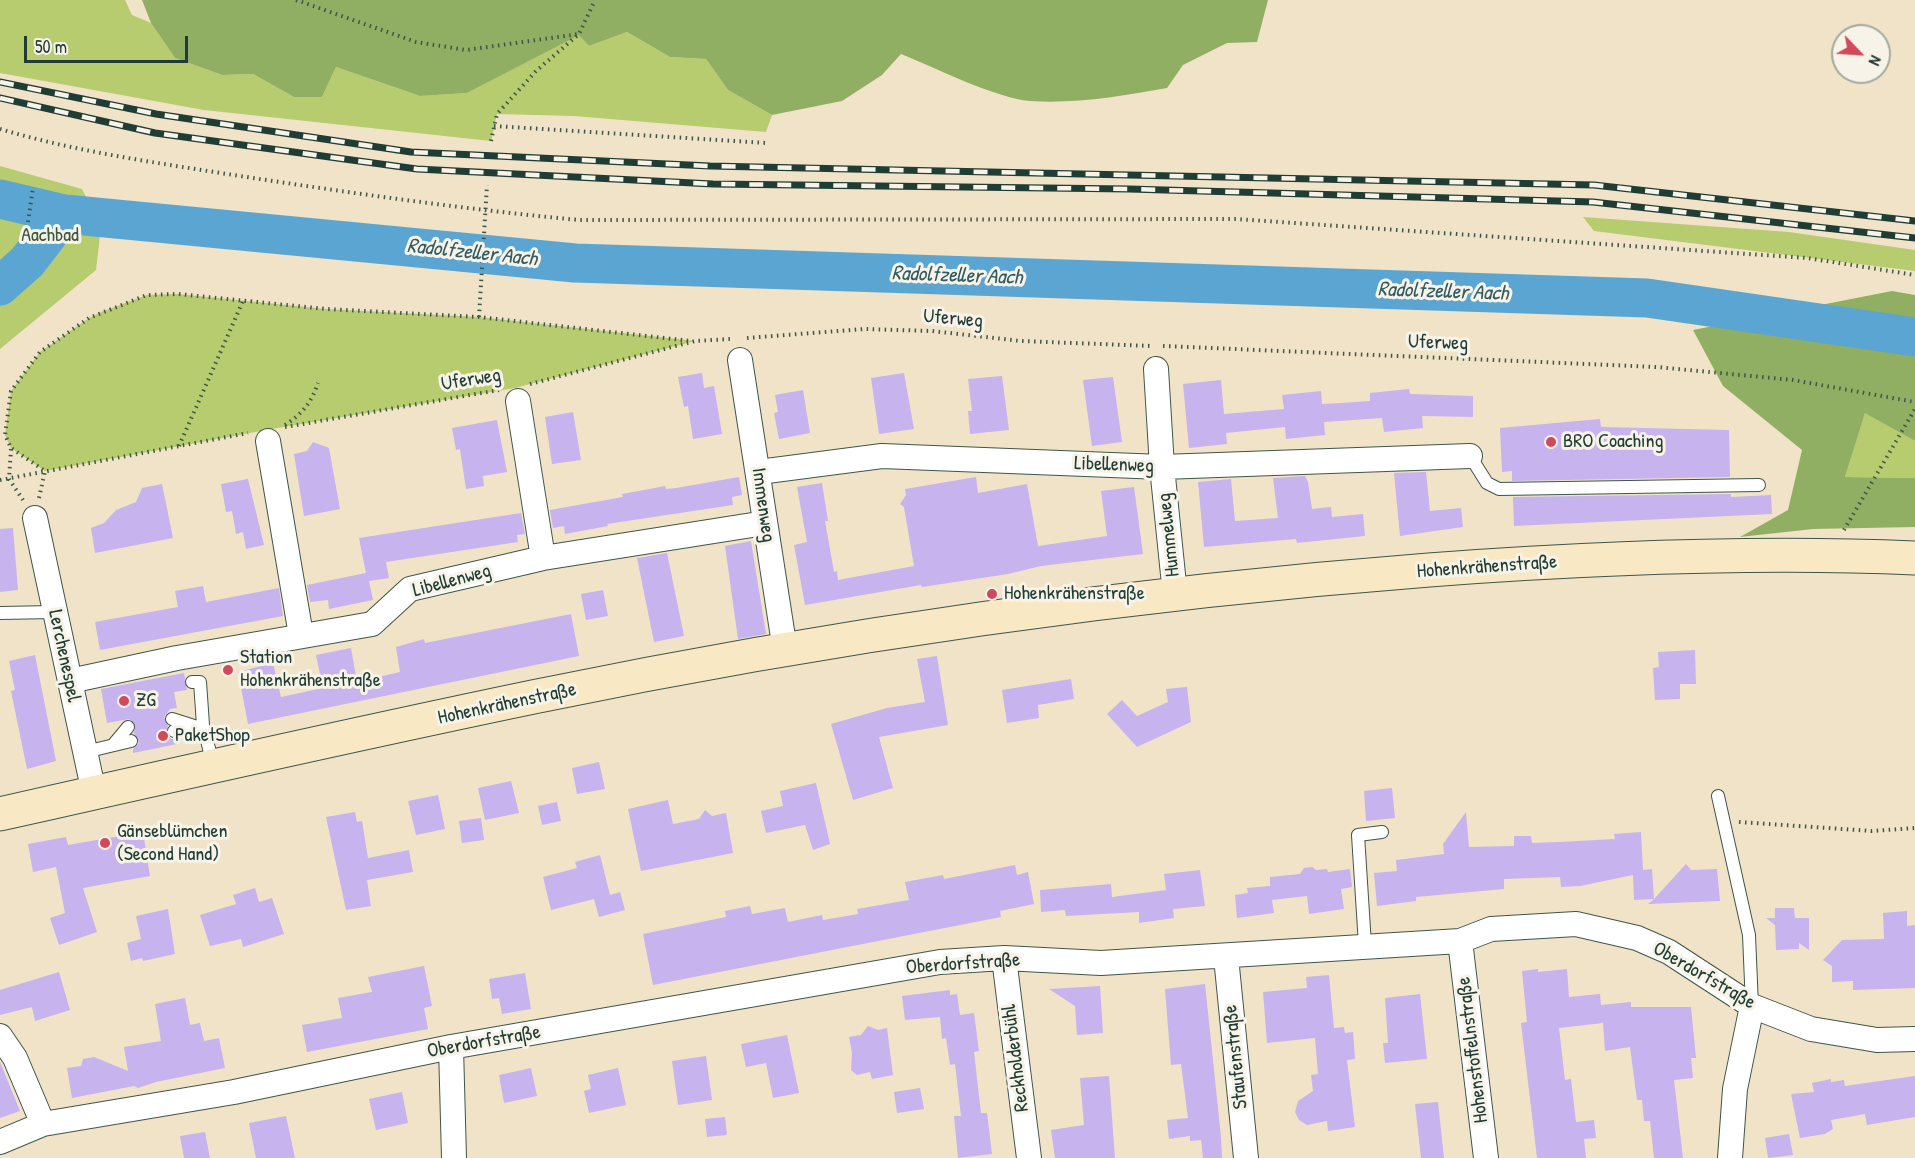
<!DOCTYPE html>
<meta charset="utf-8">
<style>
body{margin:0}
#map{position:relative;width:1915px;height:1158px;overflow:hidden;background:#f1e3c8;font-family:"Patrick Hand",sans-serif}
canvas{display:block}
.north{position:absolute;left:1831px;top:24px;width:60px;height:60px;box-sizing:border-box;background:#f7f3e8;border:2px solid #a1aaa0;border-radius:50%;rotate:115deg;font-size:16px;font-weight:700;line-height:24px;text-align:center;color:#1f3d34}
.north::after{content:'';display:block;margin:auto;width:21px;height:27px;background:#d1495b;clip-path:polygon(50% 0,100% 100%,50% 72%,0 100%)}
.scale{position:absolute;left:24px;top:36px;width:164px;height:27px;box-sizing:border-box;border:3px solid #1f3d34;border-top:0;padding-left:8px;font-size:18px;line-height:21px;white-space:nowrap;color:#1f3d34;-webkit-text-stroke:4px #f7f3e8;paint-order:stroke}
</style>
<div id="map">
<canvas width="1915" height="1158"></canvas>
<div class="north">N</div>
<div class="scale">50 m</div>
</div>
<script>
const context = document.querySelector('canvas').getContext('2d');
context.lineJoin = 'round';
function fill(path, color) { context.fillStyle = color; context.fill(path, 'evenodd'); }
function trace(path, color, width, dash) { context.strokeStyle = color; context.lineWidth = width; context.lineCap = dash ? 'butt' : 'round'; context.setLineDash(dash || []); context.stroke(path); }
function label(font, color, halo, rows, align = 'center') {
  context.font = font + ' "Patrick Hand",sans-serif'; context.lineWidth = 6; context.setLineDash([]); context.textBaseline = 'middle'; context.strokeStyle = halo; context.fillStyle = color; for (const [text, x, y, turn = 0] of rows) {
    context.save(); context.translate(x, y); context.rotate((+turn || 0) * Math.PI / 180); context.textAlign = isNaN(turn) ? turn : align; if (halo) context.strokeText(text, 0, 0); context.fillText(text, 0, 0); context.restore();
  }
}
fill(new Path2D(`
 M0 0H125L132 15 151 23 175 58 222 75 253 74 294 97H322L336 67 420 96 467 93 579 34 589 46 627 32 670 57 706 59 728 90 772 115 766 132 574 116 497 114 491 141 204 110 0 73Z
 M0 166 82 189 101 227 96 270 0 349Z
 M1583 217 1789 232 1915 250V271L1594 231Z
 M178 294 326 309 479 317 695 341 515 388 266 430 45 471 11 448 5 435 11 391 40 352 89 318 101 312 147 295Z
 M1865 412 1915 441V478L1845 477Z`), '#b7cb6f');
fill(new Path2D(`
 M142 0H1268L1257 42 1227 43 1183 65 1167 88C1122 96 1076 104 1030 101 995 98 936 68 901 54L882 75 842 101 772 115 728 90 706 59 670 57 627 32 589 46 579 35 467 93 420 96 336 67 322 97H294L253 74 222 75 175 58 151 23Z
 M1892 291 1915 295V441L1865 413 1845 477 1915 478V527L1813 529 1740 537 1788 510 1802 450 1723 386 1693 330Z`), '#91af62');
trace(new Path2D(`
 M0 199 64 214 575 263 1647 298 1915 337
 M0 286 27 262 64 214`), '#5aa5d2', 39);
fill(new Path2D(`
 M702 373 704 388 714 386 722 434 693 439 688 406 684 407 678 377Z
 M904 373 914 429 879 434 871 378Z
 M1002 376 1009 430 970 434 968 411H972L968 379Z
 M1113 377 1122 442 1092 446 1083 380Z
 M1221 380 1224 414 1284 409 1282 395 1321 391 1322 404 1341 403 1370 401V393L1409 389 1410 394 1473 396V417L1422 416 1423 428 1384 432 1382 418 1324 422 1325 435 1286 439 1285 427 1226 433 1227 444 1189 448 1183 384Z
 M803 390 810 433 779 439 774 413 778 412 775 395Z
 M573 412 581 460 552 464 545 417Z
 M1600 419 1601 427 1729 430 1730 477 1512 481V471L1502 472 1500 428Z
 M497 420 507 472 483 476 484 486 466 489 460 449 456 450 452 428Z
 M313 442 329 448 340 509 304 516 294 454 307 451Z
 M1426 472 1430 511 1461 508 1463 527 1400 536 1394 473Z
 M1305 476 1308 482 1312 509 1331 507 1332 517 1363 514 1365 536 1297 543 1296 539 1204 547 1198 482 1231 479 1235 521 1278 518 1273 478Z
 M739 477 742 495 732 497 733 505 607 524 608 526 565 534 564 526 553 528 550 510 623 497 622 494 644 490 665 486 666 489 676 488Z
 M976 477 978 493 1027 484 1038 546 1107 536 1101 491 1134 487 1143 554 1041 566 1008 574 922 587 921 585 805 605 794 545 807 542 797 487 822 483 828 521H825L834 572 837 571 838 580 914 566 904 507 900 504 906 495 905 489Z
 M248 479 264 545 246 549 243 532 236 534 232 511 226 512 221 484Z
 M162 484 173 538 95 553 91 528 104 523 116 510 136 502 142 488Z
 M1731 494V497L1771 495 1772 514 1514 526 1513 497Z
 M521 513 525 534 517 535 518 542 386 562 389 578 369 581 373 600 329 609 328 600 310 602 307 585 366 573 359 538Z
 M13 528 18 590 0 592V529Z
 M751 541 766 634 738 639 725 546Z
 M667 553 684 636 654 642 637 558Z
 M203 586 206 602 279 588 283 616 100 650 95 622 178 607 175 591Z
 M603 590 608 616 586 620 581 594Z
 M571 614 579 656 248 724 238 672 273 663 281 697 323 688 316 655 351 648 357 682 400 672 396 647 424 639 425 643Z
 M1695 650 1696 684H1680V699L1655 700 1653 668 1659 667 1658 652Z
 M35 655 56 761 27 769 11 691 15 690 9 661Z
 M937 656 948 725 879 737 893 788 853 800 831 724 887 708 925 702 917 659Z
 M184 673 187 690 174 692 177 708 170 709 164 717 168 726 166 733 171 739H176L177 744 133 753V749L139 743 134 733 135 724 129 719 107 723 101 689Z
 M1071 679 1074 699 1038 705 1039 718 1007 723 1002 690Z
 M1187 687 1191 722 1137 747 1107 714 1122 700 1137 716 1168 702 1166 689Z
 M599 762 605 789 577 794 572 768Z
 M511 781 519 813 485 820 478 788Z
 M816 783 830 844 813 850 805 825 766 833 761 811 783 806 780 791Z
 M1392 788 1395 818 1366 821 1364 791Z
 M438 795 445 829 416 835 408 801Z
 M668 800 673 824 699 819 705 810 712 816 726 813 733 853 641 871 628 809Z
 M557 802 561 821 542 825 538 806Z
 M355 812 357 822 362 821 368 858 409 850 413 872 367 880 371 906 346 910 326 817Z
 M1466 812 1469 847 1514 846V836H1531L1532 843 1559 842 1615 839 1614 834 1641 832 1643 870 1652 869 1654 899 1686 864 1691 870 1717 869 1720 901 1648 904 1654 899 1634 900 1633 875 1580 886 1561 887 1560 877 1504 879V889L1416 897V901L1377 906 1374 873 1397 871 1396 860 1444 854 1443 844Z
 M481 818 484 840 462 843 459 821Z
 M143 832 150 876 83 888 97 932 59 945 50 918 65 913 56 867 33 872 28 844 66 837 68 845Z
 M600 855 610 895 620 892 625 910 599 917 594 899 551 910 543 877 577 868 575 862Z
 M1015 865 1017 875 1028 872 1034 904 1000 911 1001 917 653 985 643 934 726 917 725 911 750 906 752 914 785 908 788 922 822 915 823 920 858 914 857 909 909 900 905 882 943 875 944 879Z
 M1312 867 1316 870 1327 869 1328 872 1350 869 1352 887 1341 889 1344 909 1309 914 1307 896 1272 900 1274 913 1237 918 1235 895 1248 893 1247 888 1270 886V877L1300 874 1304 868Z
 M1200 870 1205 906 1173 909 1174 918 1139 923V912L1066 916 1065 910 1041 912 1040 890 1111 884 1112 897 1166 890 1164 874Z
 M255 888 259 902 272 898 284 934 243 947 241 939 210 946 200 915 236 904 233 895Z
 M1775 908H1794L1795 918H1809V950L1799 943V949L1776 950 1775 925 1766 918H1775Z
 M168 909 175 954 143 961 142 958 131 961 127 943 141 939 136 916Z
 M1907 911V926L1915 925V988L1853 990V981L1832 982V966L1823 960 1842 940 1884 939 1883 913Z
 M424 966 432 1006 424 1008 428 1029 307 1052 302 1025 342 1018 338 998 372 992 368 977Z
 M1538 969V972L1567 969 1569 997 1600 994 1601 1005 1631 1002V1007H1691L1696 1058H1691L1693 1078 1674 1080 1683 1158H1654L1650 1121H1644L1642 1100H1637L1630 1047 1605 1051 1603 1023 1559 1028 1565 1080 1571 1079 1576 1122 1594 1120 1596 1138 1584 1139 1586 1158H1537L1521 1023 1527 1022 1522 971Z
 M59 972 70 1010 35 1021 32 1007 0 1015V990Z
 M525 973 531 1009 502 1014 499 998 492 999 489 979Z
 M1329 975 1334 1028 1344 1027 1345 1033 1353 1032 1355 1059 1347 1060 1355 1127 1328 1131 1327 1121 1307 1125 1299 1120 1295 1112 1298 1101 1313 1091 1311 1075 1318 1074 1315 1038 1267 1043 1263 992 1307 988 1306 977Z
 M1205 984 1221 1137 1222 1158H1203L1201 1140 1190 1141V1136L1169 1139 1167 1120 1188 1118 1181 1064 1171 1065 1165 989Z
 M1100 986 1103 1033 1077 1035 1075 1006 1049 989Z
 M950 990V995L957 994 960 1015 974 1013 979 1051 974 1052 981 1113H987L992 1154 958 1158 954 1116H961L955 1064 950 1065 946 1038 942 1039 940 1017 905 1020 902 996Z
 M1420 994 1427 1059 1385 1063 1383 1043H1388L1385 998Z
 M185 998 190 1025 200 1023 204 1041 219 1038 225 1068 156 1082 138 1088 134 1086 72 1098 67 1068 81 1066 83 1059 94 1057 128 1071 124 1047 161 1041 155 1004Z
 M868 1026 878 1030 887 1028 893 1075 872 1079 870 1072 857 1075 851 1070 852 1053 849 1037 861 1035Z
 M787 1035 799 1093 773 1098 766 1063 746 1067 741 1044Z
 M706 1056 712 1100 678 1105 672 1061Z
 M0 1062 20 1111 0 1118Z
 M531 1068 537 1096 504 1103 499 1075Z
 M618 1068 626 1105 589 1113 584 1091 591 1089 588 1075Z
 M1109 1076 1115 1158H1055L1051 1130 1084 1125 1080 1078Z
 M1915 1076V1117L1867 1125 1865 1114 1831 1120 1833 1129 1825 1134 1800 1138 1791 1094 1814 1092 1812 1083 1831 1079V1082L1844 1080 1845 1086Z
 M920 1088 924 1109 897 1113 894 1092Z
 M402 1092 408 1123 376 1130 369 1099Z
 M1438 1102 1444 1158H1421L1415 1104Z
 M286 1116 295 1158H256L249 1123Z
 M725 1117 727 1135 707 1137 705 1119Z
 M205 1132 210 1158H184L180 1136Z
 M1789 1134 1793 1155 1768 1158 1765 1138Z`), '#c7b3ee');
const service = new Path2D(`
 M1470 456 1487 483 1499 489 1759 485
 M0 613 55 612
 M192 682H200L203 725
 M172 719 194 726
 M174 731 203 725 213 764
 M113 745 128 727
 M85 752 131 741
 M1718 796 1749 935 1752 1006
 M1365 945 1358 835 1382 832`);
const minor = new Path2D(`
 M740 360 785 650
 M1156 369 1162 467 1175 594
 M518 401 543 558
 M268 441 301 635
 M759 472 882 456 1162 467 1470 456
 M35 518 94 793
 M70 681 177 658 372 624 410 589 543 558 765 523
 M1460 941 1486 1158
 M1226 957 1246 1158
 M1004 958 1029 1158
 M0 1036 15 1058 43 1124
 M451 1047 454 1158
 M0 1142 43 1124 234 1092 451 1047 940 962 1004 958 1101 963 1460 941 1491 929 1576 924 1637 938 1669 952 1752 1006 1811 1029 1877 1040 1915 1039
 M1730 1158 1735 1089 1752 1006`);
const secondary = new Path2D(`
 M0 814C177 774 355 734 533 697 828 636 1128 593 1429 570 1590 558 1753 551 1915 558`);
trace(service, '#3e564a', 14);
trace(minor, '#3e564a', 26);
trace(secondary, '#3e564a', 35);
trace(new Path2D(`
 M296 0 416 42 466 50 579 34
 M494 126 766 143
 M0 129C74 151 151 162 227 174 344 192 461 209 579 220L1236 219 1807 258 1915 275
 M491 141 497 114 536 71 579 34 595 0
 M28 222 33 188
 M479 317 487 185
 M747 338 864 329 932 331 1021 341 1152 346
 M1163 346 1657 367 1793 380 1915 402
 M530 384 695 341 730 339
 M285 425C303 413 311 403 318 383
 M285 427 499 390
 M179 446 243 301
 M11 449 9 479 23 500
 M0 480 248 433
 M39 498 45 471 11 448 5 435 11 391 40 352 89 318 147 295 178 294 326 309 479 317 691 341
 M1844 530 1915 409
 M1739 822 1872 831 1915 828`), '#3e564a', 4, [1.5, 4.5]);
trace(service, '#fff', 12);
trace(minor, '#fff', 24);
trace(secondary, '#f8e8c3', 33);
const rail = new Path2D(`
 M0 82 156 114 411 152 710 166 1594 185 1915 221
 M0 98 155 133 417 169 713 184 1129 189 1593 202 1915 238`);
trace(rail, '#1f3d34', 7);
trace(rail, '#f7f3e8', 4.5, [14]);
for (const [x, y, r, color] of [
 [1551,442,6,"#d1495b"],
 [992,594,6,"#d1495b"],
 [228,670,6,"#d1495b"],
 [124,701,6,"#d1495b"],
 [163,736,6,"#d1495b"],
 [105,843,6,"#d1495b"]
]) { const dot = new Path2D(); dot.arc(x, y, r, 0, 2 * Math.PI); context.fillStyle = color; context.fill(dot); trace(dot, '#f7f3e8', 2); }
label('20px', '#3d5940', '#f7f3e8', [
 ["Aachbad",50,236]
]);
label('20px', '#1f3d34', '#f7f3e8', [
 ["Uferweg",953,319,5],
 ["Uferweg",1438,343,2],
 ["Uferweg",471,380,-9],
 ["Libellenweg",1114,465,2],
 ["Immenweg",763,505,82],
 ["Hummelweg",1169,535,-96],
 ["Hohenkrähenstraße",1487,567,-4],
 ["Libellenweg",452,581,-15],
 ["Lerchenespel",64,656,78],
 ["Hohenkrähenstraße",507,704,-12],
 ["Oberdorfstraße",963,964,-4],
 ["Oberdorfstraße",1704,976,30],
 ["Oberdorfstraße",484,1042,-10],
 ["Hohenstoffelnstraße",1473,1050,-97],
 ["Staufenstraße",1236,1057,-96],
 ["Reckholderbühl",1016,1058,-97]
]);
label('20px', '#1f3d34', '#f7f3e8', [
 ["BRO Coaching",1563,442],
 ["Hohenkrähenstraße",1004,594],
 ["Station",240,658],
 ["Hohenkrähenstraße",240,681],
 ["ZG",136,701],
 ["PaketShop",175,736],
 ["Gänseblümchen",117,832],
 ["(Second Hand)",117,855]
], 'left');
label('italic 21px', '#315c63', '#f7f3e8', [
 ["Radolfzeller Aach",472,253,6],
 ["Radolfzeller Aach",957,276,2],
 ["Radolfzeller Aach",1443,292,2]
]);
</script>
